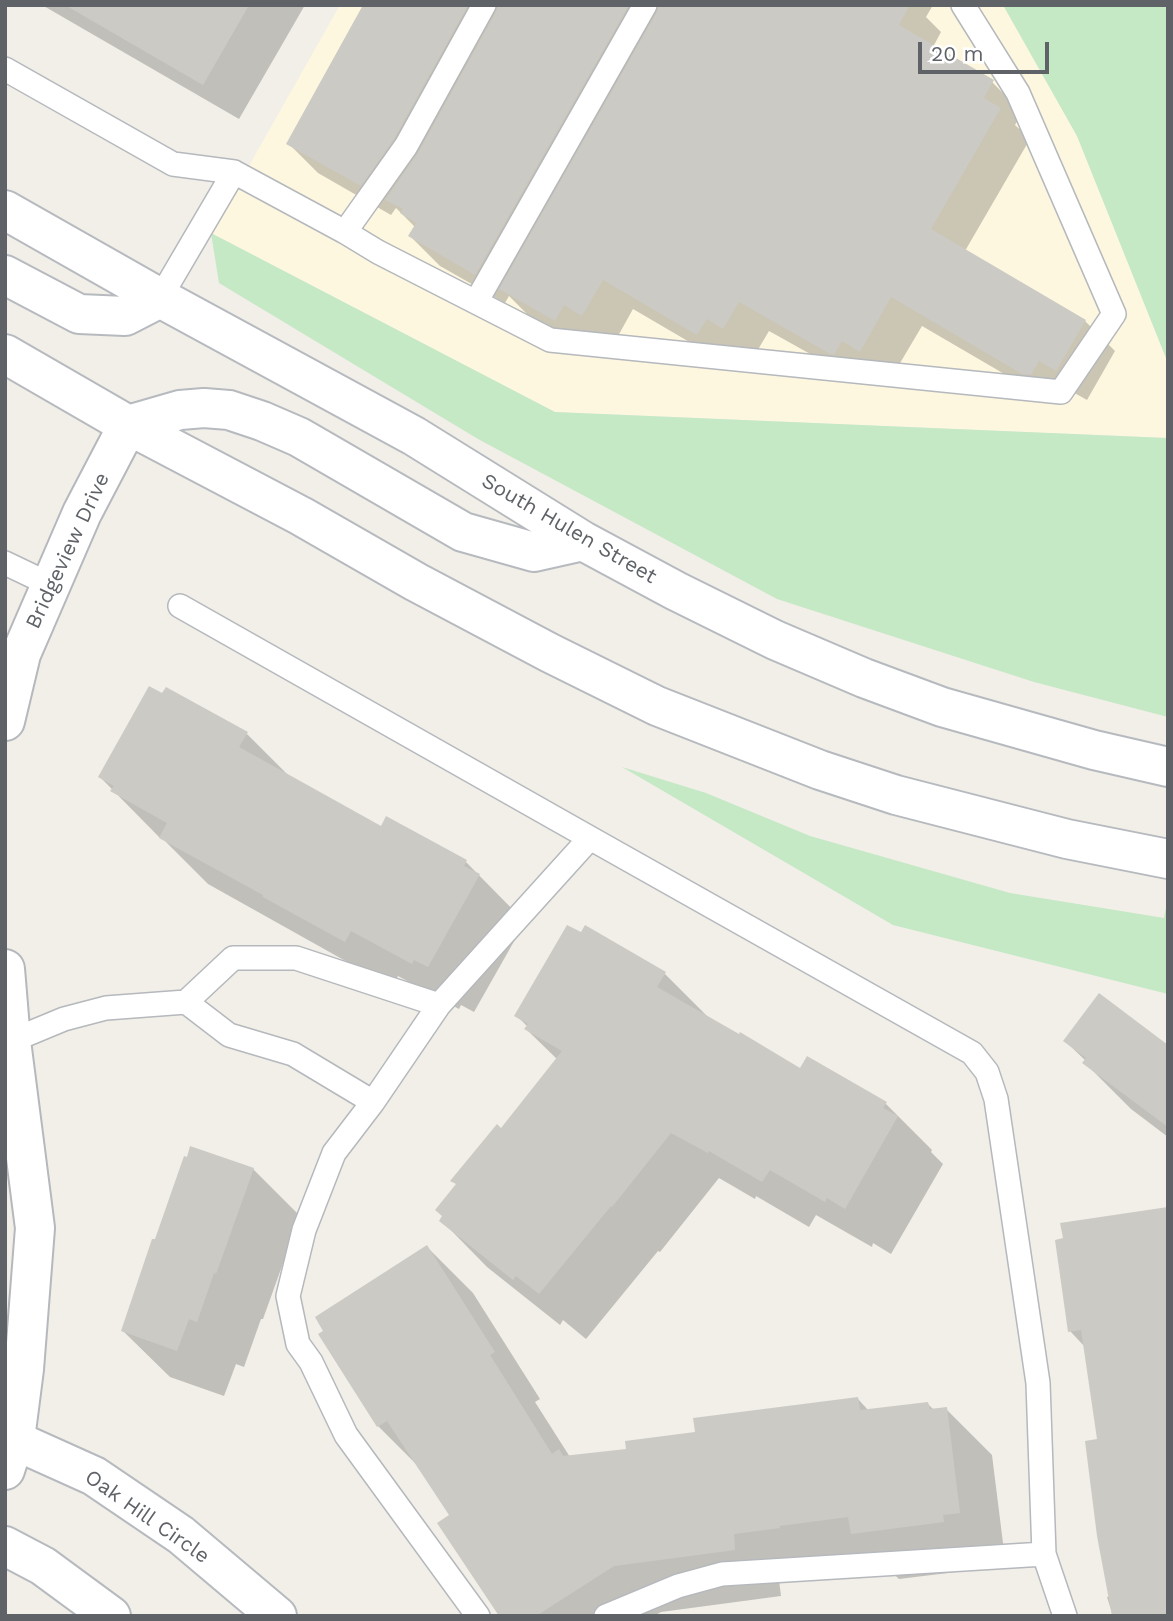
<!DOCTYPE html>
<style>
body{margin:0}
#map{position:relative;width:1173px;height:1621px;overflow:hidden;background:#f1efe8;font-family:"Work Sans",sans-serif}
canvas{display:block}
.frame{position:absolute;inset:0;border:7px solid #5f6368;pointer-events:none}
.scale{position:absolute;left:918px;top:42px;width:131px;height:32px;box-sizing:border-box;border:4px solid #5f6368;border-top:0;padding-left:9px;font-size:21px;line-height:24px;white-space:nowrap;color:#5f6368;-webkit-text-stroke:5px #fff;paint-order:stroke}
</style>
<div id="map">
<canvas width="1173" height="1621"></canvas>
<div class="frame"></div>
<div class="scale">20 m</div>
</div>
<script>
const context = document.querySelector('canvas').getContext('2d');
context.lineJoin = 'round';
function fill(path, color) { context.fillStyle = color; context.fill(path, 'evenodd'); }
function trace(path, color, width, dash) { context.strokeStyle = color; context.lineWidth = width; context.lineCap = dash ? 'butt' : 'round'; context.setLineDash(dash || []); context.stroke(path); }
function label(font, color, halo, rows, align = 'center') {
  context.font = font + ' "Work Sans",sans-serif'; context.lineWidth = 5; context.setLineDash([]); context.textBaseline = 'middle'; context.strokeStyle = halo; context.fillStyle = color; for (const [text, x, y, turn = 0] of rows) {
    context.save(); context.translate(x, y); context.rotate((+turn || 0) * Math.PI / 180); context.textAlign = isNaN(turn) ? turn : align; if (halo) context.strokeText(text, 0, 0); context.fillText(text, 0, 0); context.restore();
  }
}
fill(new Path2D(`
 M340 5H1003L1077 136 1168 363V438L555 412 211 233Z`), '#fef7e0');
fill(new Path2D(`
 M1003 5H1168V363L1077 136Z
 M211 233 555 412 1168 438V717L1034 682 777 599 478 439 219 283Z
 M622 767 706 793 810 836 1010 893 1164 918 1168 896V994L893 925Z`), '#c5e8c5');
fill(new Path2D(`
 M42 5H305L239 119Z
 M365 5H933L926 17 941 32 933 47 992 82 1022 112 1015 125 1030 139 965 251 1085 321 1115 351 1087 400 1069 390 1061 404 1054 403 922 326 890 380 872 370 864 384 769 331 753 358 727 364 633 309 613 345 586 350 532 319 509 296 505 303 440 266 410 236 415 227 396 208 391 215 318 173 288 143Z
 M247 734 291 778 382 828 466 862 525 922 474 1012 461 1005 459 1009 398 976 392 987 208 884 164 840 159 837 100 777Z
 M665 974 711 1020 801 1070 808 1059 886 1104 932 1150 931 1152 943 1164 891 1254 873 1243 872 1247 816 1215 809 1227 756 1196 755 1199 719 1178 660 1252 658 1251 586 1339 563 1320 560 1325 487 1267 441 1220 502 1130 558 1060 526 1029 528 1027 517 1016Z
 M1065 1041 1168 1048V1137L1131 1109 1085 1063 1086 1061Z
 M253 1169 300 1216 263 1319H261L244 1367 236 1364 224 1396 170 1377 123 1331Z
 M1168 1209 1113 1616 1107 1597 1110 1596 1099 1441 1085 1347 1070 1331Z
 M427 1247 473 1293 540 1399 535 1402 570 1457 628 1451 697 1433 858 1399 869 1411 928 1404 934 1410 946 1409 992 1455 1005 1559 989 1568 899 1579 883 1564 779 1580 781 1596 661 1612 654 1616H501L452 1516 422 1470 378 1426Z`), '#0003');
fill(new Path2D(`
 M65 5H249L203 85Z
 M363 5H468L394 139 361 186 286 144Z
 M498 5H629L475 275 408 236 416 223 400 213 403 209 385 200 418 153 496 12Z
 M659 5H910L899 25 994 80 984 98 1001 108 931 229 1086 320 1056 371 1039 361 1031 375 1022 374 891 297 860 352 842 341 834 355 830 354 739 302 723 329 707 319 697 335 603 280 582 316 564 305 555 321 499 289 657 12Z
 M149 686 162 693 166 687 248 732 239 747 329 797 381 826 386 816 467 860 464 866 480 874 428 967 414 960 412 964 351 931 345 942 263 897V895L159 838 167 823 110 791 114 786 98 777Z
 M567 925 581 932 585 925 666 972 657 987 739 1034 740 1032 800 1068 807 1056 887 1102 883 1108 898 1116 845 1209 827 1198 825 1202 770 1170 762 1182 709 1151 708 1153 671 1133 612 1207 611 1206 539 1294 516 1276 513 1280 439 1221 442 1216 435 1210 456 1184 450 1181 497 1124 501 1128 562 1051 524 1029 528 1024 514 1016Z
 M1099 993 1168 1045V1127L1082 1063 1086 1058 1063 1041Z
 M190 1146 254 1168 216 1274 214 1273 197 1322 189 1319 177 1351 121 1331 152 1239H155L184 1156 187 1157Z
 M1168 1207V1616H1112L1097 1536 1085 1441 1097 1439 1081 1330 1068 1332 1055 1240 1063 1238 1060 1223Z
 M427 1245 495 1352 490 1355 552 1454 559 1449 563 1456 626 1449 625 1441 695 1432 693 1418 858 1397 860 1410 928 1402 930 1409 947 1407 960 1513 943 1515 944 1522 851 1534 848 1517 779 1526 780 1528 734 1534 735 1550 614 1566 536 1616H499L437 1523 449 1515 387 1421 377 1427 318 1334 323 1331 315 1317Z`), '#cccac5');
const lane = new Path2D(`
 M5 69 173 164 234 172
 M345 232 406 146 484 5
 M160 298 234 172 345 232 378 252 550 340 1061 392 1114 314 1018 93 963 5
 M476 302 645 5
 M5 563 51 585
 M180 606 590 838
 M186 1002 229 1035 293 1054 373 1102
 M11 1041 64 1019 106 1008 186 1002 233 958H296L439 1005
 M478 1616 346 1435 311 1362 298 1344 288 1296 304 1230 334 1153 373 1102 439 1005 590 838 972 1053 987 1072 996 1099 1038 1383 1044 1554 1065 1616
 M606 1616 678 1586 722 1574 1044 1554`);
const street = new Path2D(`
 M5 721 21 654 82 513 128 425
 M5 969 11 1041 35 1228 24 1369 15 1439 5 1470`);
const secondary = new Path2D(`
 M5 210 160 298 414 436 583 541 676 591 775 640 864 678 942 707 1094 750 1168 767
 M5 275 79 314 125 316 160 298
 M5 354 128 425 301 516 416 582 550 653 657 706 820 770 896 795 1067 839 1168 859
 M128 425 180 410 204 408 229 410 262 421 299 437 463 532 534 552 583 541
 M5 1436 94 1476 181 1535 277 1616
 M5 1546 43 1566 111 1616`);
trace(lane, '#b5b8bc', 26);
trace(street, '#b5b8bc', 42);
trace(secondary, '#b6babf', 42);
trace(lane, '#fff', 23);
trace(street, '#fff', 38);
trace(secondary, '#fff', 38);
label('21px', '#5f6368', '#fff', [
 ["South Hulen Street",569,529,30],
 ["Bridgeview Drive",68,551,-65],
 ["Oak Hill Circle",147,1517,35]
]);
</script>
